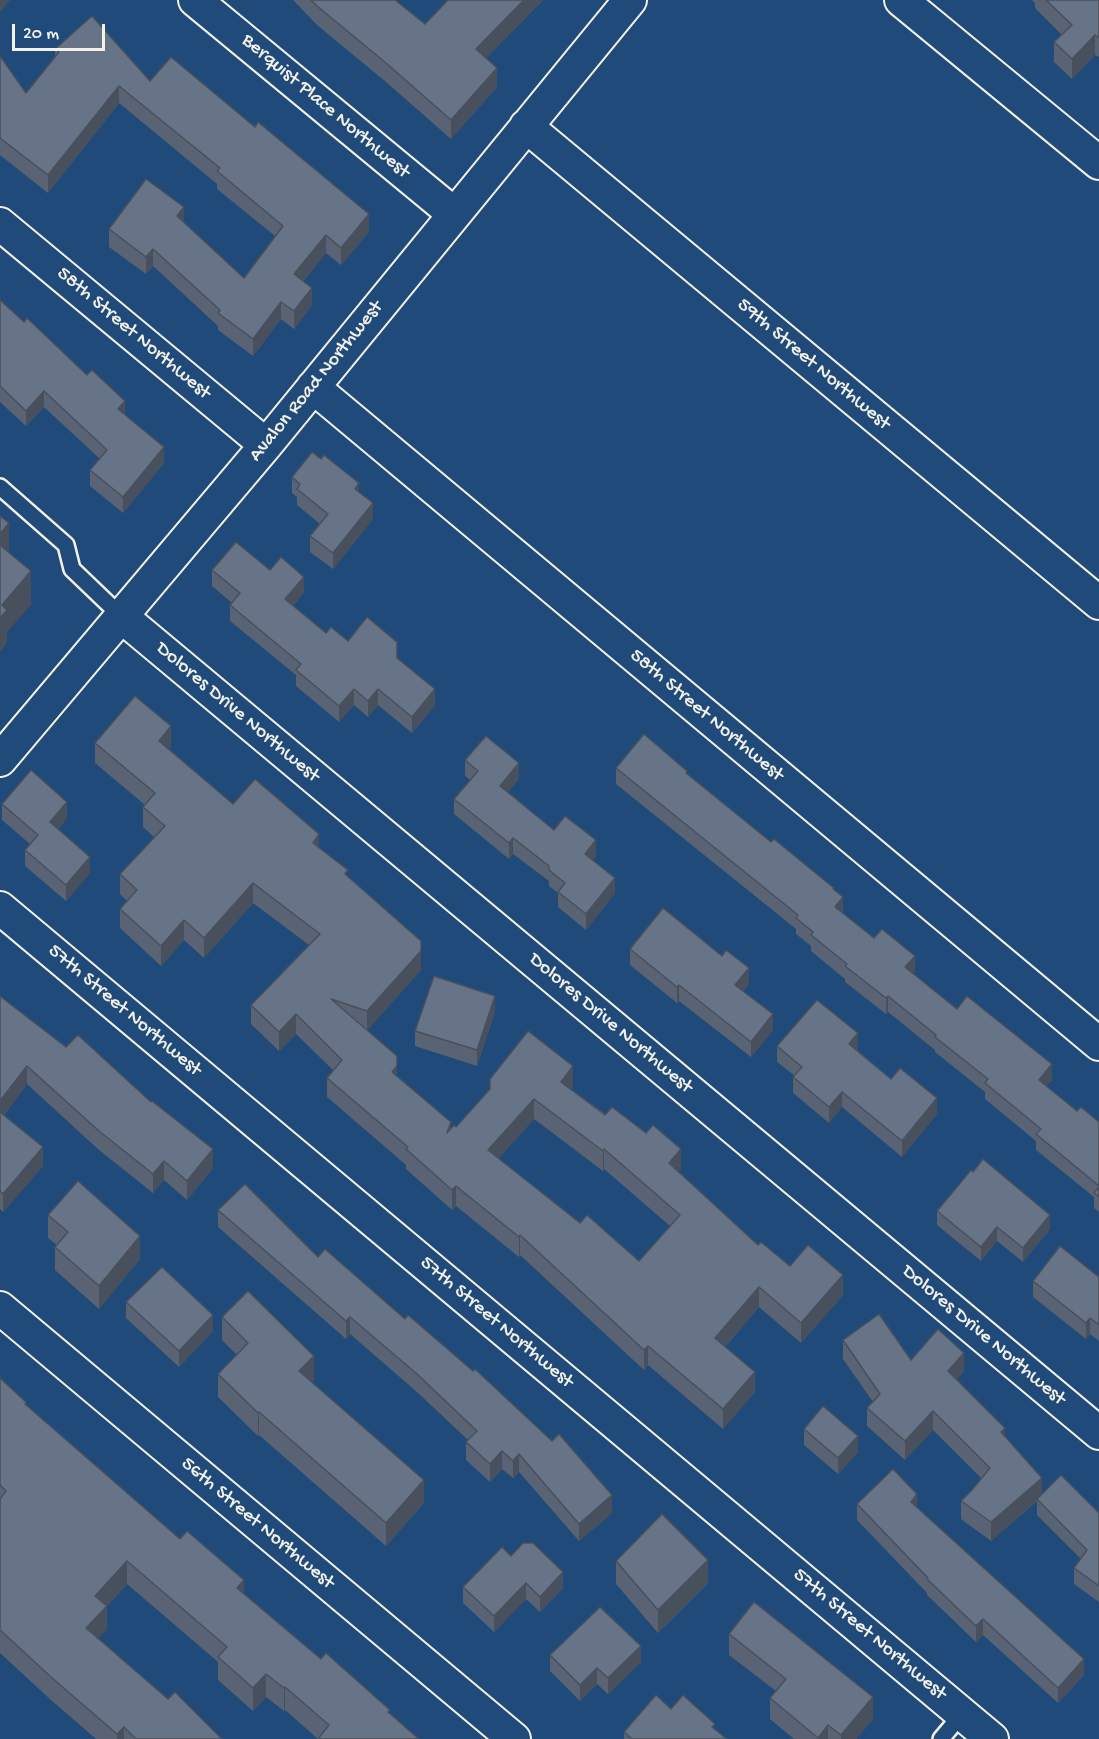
<!DOCTYPE html>
<style>
body{margin:0}
#map{position:relative;width:1099px;height:1739px;overflow:hidden;background:#1f4a7a;font-family:"Gochi Hand",sans-serif}
canvas{display:block}
.scale{position:absolute;left:12px;top:24px;width:93px;height:27px;box-sizing:border-box;border:3px solid #f4f1e8;border-top:0;padding-left:8px;font-size:18px;line-height:21px;white-space:nowrap;color:#f4f1e8;-webkit-text-stroke:4px #1f4a7a;paint-order:stroke}
</style>
<div id="map">
<canvas width="1099" height="1739"></canvas>
<div class="scale">20 m</div>
</div>
<script>
const context = document.querySelector('canvas').getContext('2d');
context.lineJoin = 'round';
function trace(path, color, width, dash) { context.strokeStyle = color; context.lineWidth = width; context.lineCap = dash ? 'butt' : 'round'; context.setLineDash(dash || []); context.stroke(path); }
function fill(path, color) { context.fillStyle = color; context.fill(path, 'evenodd'); }
function label(font, color, halo, rows, align = 'center') {
  context.font = font + ' "Gochi Hand",sans-serif'; context.lineWidth = 4.5; context.setLineDash([]); context.textBaseline = 'middle'; context.strokeStyle = halo; context.fillStyle = color; for (const [text, x, y, turn = 0] of rows) {
    context.save(); context.translate(x, y); context.rotate((+turn || 0) * Math.PI / 180); context.textAlign = isNaN(turn) ? turn : align; if (halo) context.strokeText(text, 0, 0); context.fillText(text, 0, 0); context.restore();
  }
}
const service = new Path2D(`
 M0 487 66 545 72 569 121 616
 M941 1739 962 1714`);
const minor = new Path2D(`
 M195 0 454 214
 M901 0 1099 163
 M526 126 1099 603
 M0 224 266 445
 M313 387 1099 1044
 M121 616 1099 1433
 M0 760 266 445 630 0
 M0 908 992 1739
 M0 1308 514 1739`);
trace(service, '#f4f1e8', 20);
trace(minor, '#f4f1e8', 36);
trace(service, '#1f4a7a', 15);
trace(minor, '#1f4a7a', 32);
fill(new Path2D(`
 M293 0H395L425 24 543 0 486 58 497 87 451 139 386 82 317 25Z
 M1032 0H1099V57L1095 55 1072 79 1054 62V42L1062 35 1035 8V3Z
 M55 49 150 81 369 232 341 265 326 253 303 281 312 305 294 329 281 319 253 356 218 330V326L153 266 146 274 109 247V229L184 223 244 278 275 236 217 189V184L119 103 48 193 0 155V56L26 93 55 56Z
 M0 300 125 415 164 463 123 513 90 486V470L100 459 44 407 26 426 0 402Z
 M292 477 359 492 373 519 333 569 310 552V536L320 524 297 505V497L292 493Z
 M212 570H270L304 592 293 606 326 633 397 658 435 705 412 733 378 705 368 717 354 705 339 722 296 686V675L230 621V605L232 603 212 586Z
 M95 743 171 746 169 749 233 804 319 848 348 877 421 970 367 1030 397 1076 451 1128 456 1127 490 1089 573 1086 571 1089 681 1169 678 1171 758 1245 790 1266 843 1295 801 1343 759 1307 725 1347 755 1392 723 1429 648 1365 644 1370 520 1255 519 1257 456 1206 452 1210 406 1169V1165L327 1097V1078L333 1070 296 1034 279 1051 251 1024V1005L309 945 253 903 204 958 184 940 161 966 120 928V909L127 901 120 894V874L154 837 143 827V807L145 805 95 763ZM534 1119 603 1171 604 1169 670 1226 639 1261 580 1223 498 1159Z
 M465 760 519 779 508 792 554 830 596 856 593 860 615 893 586 930 558 907V893L549 886V881L513 854 509 859 454 814V799L470 780 465 776Z
 M616 768 687 774 771 842 834 890 843 912 842 913 915 971 913 973 957 1009 1052 1080 1046 1086 1077 1111 1099 1122V1212L1094 1208V1197L1036 1150V1141L985 1099V1092L935 1052V1050L888 1012 886 1014 845 982V979L811 951V946L796 934V929L616 784Z
 M2 804 67 818 58 829 90 873 66 901 25 866V850L30 844 2 820Z
 M630 949 749 984 743 991 773 1030 751 1057 679 1001 677 1003 630 965Z
 M0 996 213 1168 187 1200 164 1180 153 1193 99 1150 27 1084 4 1115 43 1166 3 1212 0 1209Z
 M495 1012 477 1066 415 1046V1031Z
 M777 1046 858 1049 857 1050 891 1079 937 1114 902 1157 842 1107 829 1123 793 1093V1077L795 1076 777 1062Z
 M218 1210 318 1257 612 1513 579 1541 519 1472 513 1478 502 1469 490 1482 466 1460V1442L468 1440 417 1392 350 1334 346 1339 218 1227Z
 M937 1211 1050 1229 1023 1262 997 1241 981 1261 937 1225Z
 M48 1215 140 1259 99 1309 55 1270V1247L57 1245 48 1238Z
 M1099 1277V1341L1090 1334 1086 1339 1033 1297V1281Z
 M126 1302 213 1331 179 1367 126 1318Z
 M222 1317 314 1379 312 1382 424 1503 386 1546 259 1435 258 1436 218 1397V1374L237 1355 222 1340Z
 M843 1340 911 1360 964 1371 957 1379 1005 1436 1042 1494 1099 1513V1602L1074 1584V1568L1081 1559 1037 1515V1501L991 1541 961 1519V1501L972 1490 981 1478 933 1430 905 1460 867 1426V1408L873 1402 843 1359Z
 M0 1378 26 1405 244 1594 321 1659 390 1710 318 1739 285 1710 284 1711 266 1697 253 1711 218 1680V1662L127 1584 107 1606V1629L98 1638 168 1699 222 1739H96L51 1700 0 1653Z
 M804 1429 858 1452 838 1474 804 1445Z
 M857 1504 917 1508 1084 1675 1058 1703 983 1635 976 1642 927 1595V1593L857 1520Z
 M511 1556 563 1588 540 1612 526 1599 494 1632 463 1603V1587Z
 M616 1561 708 1583 658 1633 616 1584Z
 M729 1634 873 1719 856 1739H794L770 1719V1698L776 1691 729 1655Z
 M550 1655 641 1662 608 1694 597 1684 580 1701 550 1671Z
 M671 1709 715 1730 727 1739H624V1732Z`), '#596373');
fill(new Path2D(`
 M0 0H10L0 12Z
 M524 0H543L476 68V49Z
 M1095 35V55L1072 79V59Z
 M497 68V87L451 139V120Z
 M119 86V103L48 193V175Z
 M184 207V225L177 216Z
 M369 214V232L341 265V248Z
 M326 235V253L294 291V274Z
 M153 249V266L146 274V257Z
 M312 288V305L294 329V311Z
 M281 302V319L253 356V339Z
 M44 391V407L26 426V411Z
 M125 401V417L118 409Z
 M164 447V463L123 513V497Z
 M359 483V499L355 489Z
 M373 503V519L333 569V553Z
 M9 523V557L0 567V534Z
 M31 571V605L7 632V643L0 652V618L2 605Z
 M304 577V592L285 615V599Z
 M354 689V705L339 722V706Z
 M378 689V705L368 717V701Z
 M435 689V705L412 733V717Z
 M171 726V746L159 761V741Z
 M519 763V779L500 802V786Z
 M67 802V818L50 838V822Z
 M319 834V854L313 843Z
 M513 838V854L509 859V843Z
 M596 840V856L585 869V854Z
 M90 857V873L66 901V885Z
 M615 878V893L586 930V914Z
 M253 883V903L204 958V938Z
 M843 897V912L835 923V907Z
 M184 920V940L161 966V946Z
 M421 951V970L367 1031V1011Z
 M915 956V971L905 983V967Z
 M749 968V984L735 1001V985Z
 M679 985V1001L677 1003V987Z
 M495 996V1012L477 1066V1050Z
 M888 996V1012L886 1014V998Z
 M296 1014V1034L279 1051V1032Z
 M773 1014V1030L751 1057V1042Z
 M858 1033V1049L849 1060V1044Z
 M1052 1064V1080L1039 1096V1080Z
 M27 1066V1084L0 1120V1101Z
 M397 1066V1086L392 1072Z
 M573 1066V1086L561 1102V1082Z
 M842 1092V1107L829 1123V1107Z
 M937 1098V1114L902 1157V1141Z
 M534 1099V1119L488 1170V1150Z
 M43 1147V1166L3 1212V1194Z
 M213 1149V1168L187 1200V1181Z
 M604 1149V1169L603 1171V1151Z
 M681 1149V1169L669 1183V1163Z
 M164 1161V1180L153 1193V1174Z
 M456 1186V1206L452 1210V1190Z
 M1050 1215V1229L1023 1262V1248Z
 M997 1227V1241L981 1261V1247Z
 M520 1235V1255L519 1257V1237Z
 M140 1236V1259L99 1309V1286Z
 M843 1275V1295L801 1343V1323Z
 M759 1287V1307L715 1358V1338Z
 M213 1315V1331L179 1367V1351Z
 M350 1317V1334L346 1339V1321Z
 M1090 1318V1334L1086 1339V1323Z
 M648 1346V1365L644 1370V1350Z
 M964 1353V1371L948 1389V1371Z
 M314 1356V1379L299 1394V1371Z
 M755 1372V1392L723 1429V1409Z
 M933 1411V1430L905 1460V1441Z
 M259 1412V1435L258 1436V1413Z
 M1005 1428V1446L1001 1432Z
 M858 1436V1452L838 1474V1458Z
 M502 1451V1469L490 1482V1464Z
 M519 1454V1472L513 1478V1461Z
 M1042 1478V1496L991 1541V1522Z
 M424 1480V1503L386 1546V1523Z
 M917 1494V1510L911 1502Z
 M612 1495V1513L579 1541V1524Z
 M708 1560V1583L658 1633V1610Z
 M127 1561V1584L107 1606V1629L86 1651V1628L95 1596Z
 M563 1572V1588L540 1612V1597Z
 M244 1580V1603L237 1588Z
 M526 1583V1599L494 1632V1616Z
 M983 1619V1635L976 1642V1626Z
 M641 1646V1662L608 1694V1678Z
 M1084 1659V1675L1058 1703V1688Z
 M597 1668V1684L580 1701V1685Z
 M266 1674V1697L253 1711V1688Z
 M285 1687V1710L284 1711V1688Z
 M873 1697V1719L856 1739H841V1735Z
 M828 1725V1739H818V1738Z
 M124 1727V1739H117V1734Z`), '#48505e');
const building = new Path2D(`
 M311 0H395L425 24 448 0H524L476 49 497 68 451 120 386 63 317 6Z
 M1046 0H1099V38L1095 35 1072 59 1054 42 1072 25Z
 M92 16 150 81 171 57 255 127 258 122 369 214 341 248 326 235 294 274 312 288 294 311 281 302 253 339 218 313 220 310 153 249 146 257 109 229 146 179 184 207 177 216 244 278 283 226 217 171 220 168 119 86 48 175 0 138V56L26 93 59 52 55 49Z
 M0 300 24 322 27 318 87 375 92 370 125 401 118 409 164 447 123 497 90 470 107 450 44 391 26 411 0 386Z
 M312 452 321 459 324 455 359 483 355 489 373 503 333 553 310 536 328 514 297 489 300 484 292 477Z
 M0 516 9 523 0 534Z
 M236 542 270 570 281 557 304 577 285 599 326 633 331 627 348 641 367 617 397 642V658L435 689 412 717 378 689 368 701 354 689 339 706 296 670 301 664 230 605 240 593 212 570Z
 M0 545 31 571 2 605 7 610 0 618Z
 M135 696 171 726 159 741 233 804 255 779 319 834 313 843 348 870 345 874 421 941V951L367 1011 331 999 397 1056V1066L392 1072 451 1122 447 1133 454 1125 456 1127 490 1089V1079L528 1031 573 1066 561 1082 605 1115 612 1107 646 1133 653 1125 681 1149 669 1163 758 1245 761 1242 790 1266 808 1245 843 1275 801 1323 759 1287 715 1338 755 1372 723 1409 648 1346 644 1350 520 1235 519 1237 456 1186 452 1190 406 1149 408 1147 327 1078 342 1060 296 1014 279 1032 251 1005 320 934 253 883 204 938 184 920 161 946 120 909 137 890 120 874 165 826 143 807 155 793 95 743ZM534 1099 603 1151 604 1149 680 1215 639 1261 587 1215 580 1223 488 1150Z
 M644 734 687 771 686 773 771 842 774 839 834 888 833 889 843 897 835 907 874 938 882 929 915 956 905 967 957 1009 967 996 1052 1064 1039 1080 1077 1111 1081 1107 1099 1122V1186L1036 1134 1041 1129 985 1083 988 1079 935 1037 936 1035 888 996 886 998 845 966 847 964 811 935 813 932 796 918 798 915 616 768Z
 M486 736 519 763 500 786 554 830 565 816 596 840 585 854 615 878 586 914 558 892 565 883 549 870V866L513 838 509 843 454 799 478 771 465 760Z
 M31 770 67 802 50 822 90 857 66 885 25 850 38 835 2 804Z
 M663 908 722 956 726 950 749 968 735 985 773 1014 751 1042 679 985 677 987 630 949Z
 M434 976 495 996 477 1050 415 1031Z
 M0 996 66 1047 78 1035 151 1102 152 1101 213 1149 187 1181 164 1161 153 1174 99 1131 27 1066 0 1101Z
 M817 1000 858 1033 849 1044 891 1079 900 1068 937 1098 902 1141 842 1092 829 1107 793 1077 802 1067 777 1046Z
 M0 1112 43 1147 3 1194 0 1191Z
 M983 1159 1050 1215 1023 1248 997 1227 981 1247 937 1211 971 1170 973 1172Z
 M78 1181 140 1236 99 1286 55 1247 68 1232 48 1215Z
 M245 1184 318 1257 325 1249 405 1319 408 1315 473 1371 475 1369 552 1441 559 1434 612 1495 579 1524 519 1454 513 1461 502 1451 490 1464 466 1442 477 1431 417 1374 350 1317 346 1321 218 1210Z
 M1099 1187V1197L1094 1193Z
 M1060 1246 1099 1277V1325L1090 1318 1086 1323 1033 1281Z
 M162 1267 213 1315 179 1351 126 1302Z
 M248 1291 314 1356 299 1371 424 1480 386 1523 259 1412 258 1413 218 1374 248 1343 222 1317Z
 M879 1314 911 1360 938 1329 964 1353 948 1371 1005 1428 1001 1432 1042 1478 991 1522 961 1501 972 1490 990 1468 933 1411 905 1441 867 1408 880 1394 843 1340Z
 M0 1378 26 1402 25 1404 180 1539 187 1531 244 1580 237 1588 321 1659 326 1653 390 1710 388 1712 419 1739H318L329 1725 285 1687 284 1688 266 1674 253 1688 218 1657 227 1647 127 1561 95 1596 107 1606 86 1628 168 1699 175 1692 222 1739H136L124 1727 117 1734 51 1677 0 1630V1499L6 1491 0 1485Z
 M823 1406 858 1436 838 1458 804 1429Z
 M893 1469 917 1494 911 1502 1084 1659 1058 1688 983 1619 976 1626 927 1579 928 1578 857 1504Z
 M1061 1475 1099 1513V1586L1074 1568 1087 1550 1037 1499Z
 M662 1514 708 1560 658 1610 616 1561Z
 M523 1543H533L563 1572 540 1597 526 1583 494 1616 463 1587 502 1547 511 1556Z
 M754 1602 873 1697 841 1735 828 1725 818 1738 770 1698 786 1679 729 1634Z
 M600 1607 641 1646 608 1678 597 1668 580 1685 550 1655Z
 M656 1695 671 1709 683 1695 715 1724 712 1727 727 1739H632L624 1732Z`);
fill(building, '#677386');
trace(building, '#48505e', 1.5);
label('20px', '#f4f1e8', '#1f4a7a', [
 ["Berquist Place Northwest",325,107,40],
 ["58th Street Northwest",133,334,40],
 ["59th Street Northwest",813,365,40],
 ["Avalon Road Northwest",317,382,-51],
 ["Dolores Drive Northwest",237,713,40],
 ["58th Street Northwest",706,716,40],
 ["57th Street Northwest",124,1011,40],
 ["Dolores Drive Northwest",610,1024,40],
 ["57th Street Northwest",496,1323,40],
 ["Dolores Drive Northwest",983,1336,40],
 ["56th Street Northwest",257,1524,40],
 ["57th Street Northwest",869,1635,40]
]);
</script>
